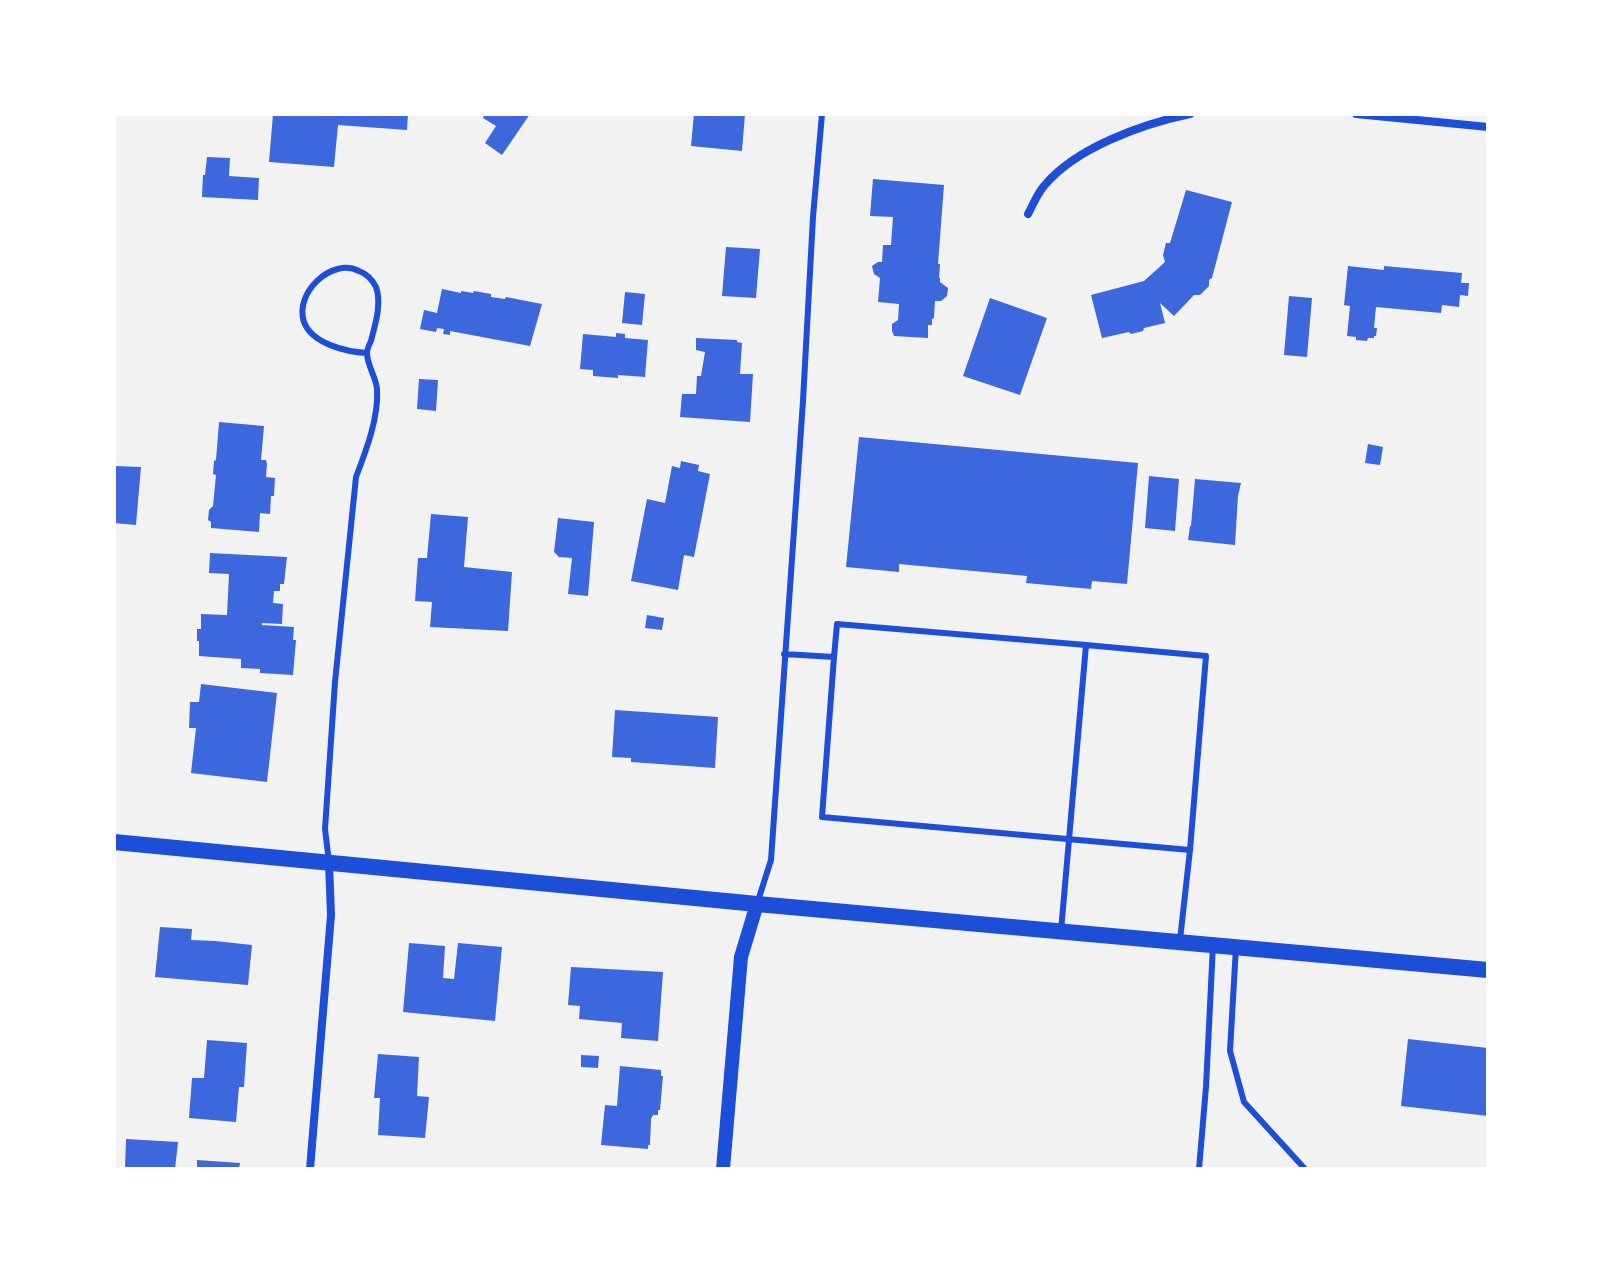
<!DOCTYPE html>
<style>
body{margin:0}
#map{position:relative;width:1602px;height:1283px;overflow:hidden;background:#f2f2f2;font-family:"Sofia Sans Condensed",sans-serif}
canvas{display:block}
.frame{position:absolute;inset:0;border:116px solid #fff;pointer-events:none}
</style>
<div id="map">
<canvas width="1602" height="1283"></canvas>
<div class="frame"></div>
</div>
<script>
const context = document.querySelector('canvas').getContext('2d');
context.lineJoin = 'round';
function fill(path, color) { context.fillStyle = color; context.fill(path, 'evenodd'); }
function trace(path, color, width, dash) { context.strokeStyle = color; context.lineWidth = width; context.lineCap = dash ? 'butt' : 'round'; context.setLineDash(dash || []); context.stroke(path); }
fill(new Path2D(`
 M273 114H408L407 130 338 125 334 167 269 162Z
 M485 114H530L502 155 485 143 496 126 483 118Z
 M694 114H745L742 151 691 146Z
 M207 157 230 158 229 176 259 178 258 200 202 197 203 175H205Z
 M873 179 944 185 938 264H940L939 278H940V282L948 288 947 296 941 301H935L934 318 932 319V325H928V338L894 336 892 331V324L898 320 899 304 878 302 880 278 874 274 872 266 878 262H882L883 245H891L893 217 870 216Z
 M1186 190 1232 202 1212 278 1209 280V286L1200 295H1194L1174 316 1160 303 1165 323 1144 328 1143 331 1131 334 1129 332 1102 338 1091 295 1144 281 1165 262 1163 255 1166 243H1170Z
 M726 247 760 249 756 298 722 296Z
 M1348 266 1384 270V266L1462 273 1461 283H1469L1468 296 1460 295 1459 307 1442 305 1441 313 1376 307 1374 328H1377L1376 336H1374V338H1368L1367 341 1356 340V337L1347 336 1350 306 1344 305Z
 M442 289 461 293V291L473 293 474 291 491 294V297L505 299 506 297 542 304 530 346 450 331V335L443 334 444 329 437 328 436 332 420 329 424 310 437 313Z
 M625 292 645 294 642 325 622 323Z
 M1289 296 1312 298 1307 357 1284 355Z
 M990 298 1047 318 1020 395 963 376Z
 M616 333 625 334V338L648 340 645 377 618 375V378L593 376V370L580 369 583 334 616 337Z
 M696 338 737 340V342L742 343 740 374H753L750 422 680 417 682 394H696L697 376H701L705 352 696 350Z
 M419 379 438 380 436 411 417 409Z
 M219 422 264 426 261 460H266L267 464 266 477 275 478 274 496H271L270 514 260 513 259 532 211 528V522L208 520 209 510 213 506 216 475 213 474 214 461 216 460Z
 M859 437 1138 463 1127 584 1092 581 1091 589 1026 583 1027 576 899 564V572L846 567Z
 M1368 444 1383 447 1380 465 1365 463Z
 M681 461 699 465 698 471 710 474 694 557 684 555 678 590 631 581 647 499 665 503 672 466 680 468Z
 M114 466 141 467 136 525 114 523Z
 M1149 476 1179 479 1175 531 1145 528Z
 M1195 479 1241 483 1238 496 1235 545 1188 540 1190 526H1191Z
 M431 514 468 517 464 567 512 572 508 631 430 627 432 602 415 601 418 558H427Z
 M558 518 594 522 588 596 568 594 572 558 559 557 554 552Z
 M210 553 287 557 284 584H280V591H274L273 603 283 604 282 624 262 623V625L294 627 293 640H296L293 675 260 673V669L241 668V659L199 656V641H197V629H201V614L227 615 229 574 209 573Z
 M647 615 664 618 662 630 645 628Z
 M201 684 277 693 267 782 191 773 196 728H189L190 702H199Z
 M615 710 718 717 715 768 631 762V758L612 757Z
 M160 927 192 929 191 940 215 941 252 945 248 985 155 977Z
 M409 943 445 946 443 978 454 979 458 943 502 947 495 1021 403 1012Z
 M571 967 663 972 658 1041 621 1038 622 1023 579 1019 580 1006 568 1005Z
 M1408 1039 1488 1048V1116L1401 1106Z
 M207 1040 247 1043 244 1087H239L236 1122 189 1118 192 1078H204Z
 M378 1054 419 1057 417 1096 429 1097 425 1138 378 1135 380 1098H374Z
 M581 1055 599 1056 598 1068 581 1067Z
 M620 1066 661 1070V1076H663L660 1110H658V1115H653L651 1119 650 1145H648V1149L601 1145 605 1105 617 1106Z
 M126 1139 178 1142 175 1169H125Z
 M197 1160 240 1163 239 1169H197Z`), '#3d67dc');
trace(new Path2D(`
 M1086 645 1206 656 1190 850
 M784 654 834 657 837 624 1086 645 1061 931
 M834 657 822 817 1190 850 1180 940
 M329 862 325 829 335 682 356 477C366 451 379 417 377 389 376 377 367 365 367 353 367 349 369 345 371 341 375 325 382 304 376 287 372 279 367 274 359 271 332 257 294 293 304 322 312 344 347 352 367 353
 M757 904 771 860 803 401 813 217 822 114
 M1236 947 1230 1051 1244 1102 1305 1169
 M1199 1169 1206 1087 1213 945`), '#1d4ed8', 6);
trace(new Path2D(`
 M1356 114 1488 127
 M1028 214C1033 205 1037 194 1044 186 1075 148 1142 124 1190 114
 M310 1169 331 915 329 863`), '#1d4ed8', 8);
trace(new Path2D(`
 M723 1169 741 957 757 904`), '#1d4ed8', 14);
trace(new Path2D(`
 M114 842 757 904 1488 970`), '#1d4ed8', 16);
</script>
